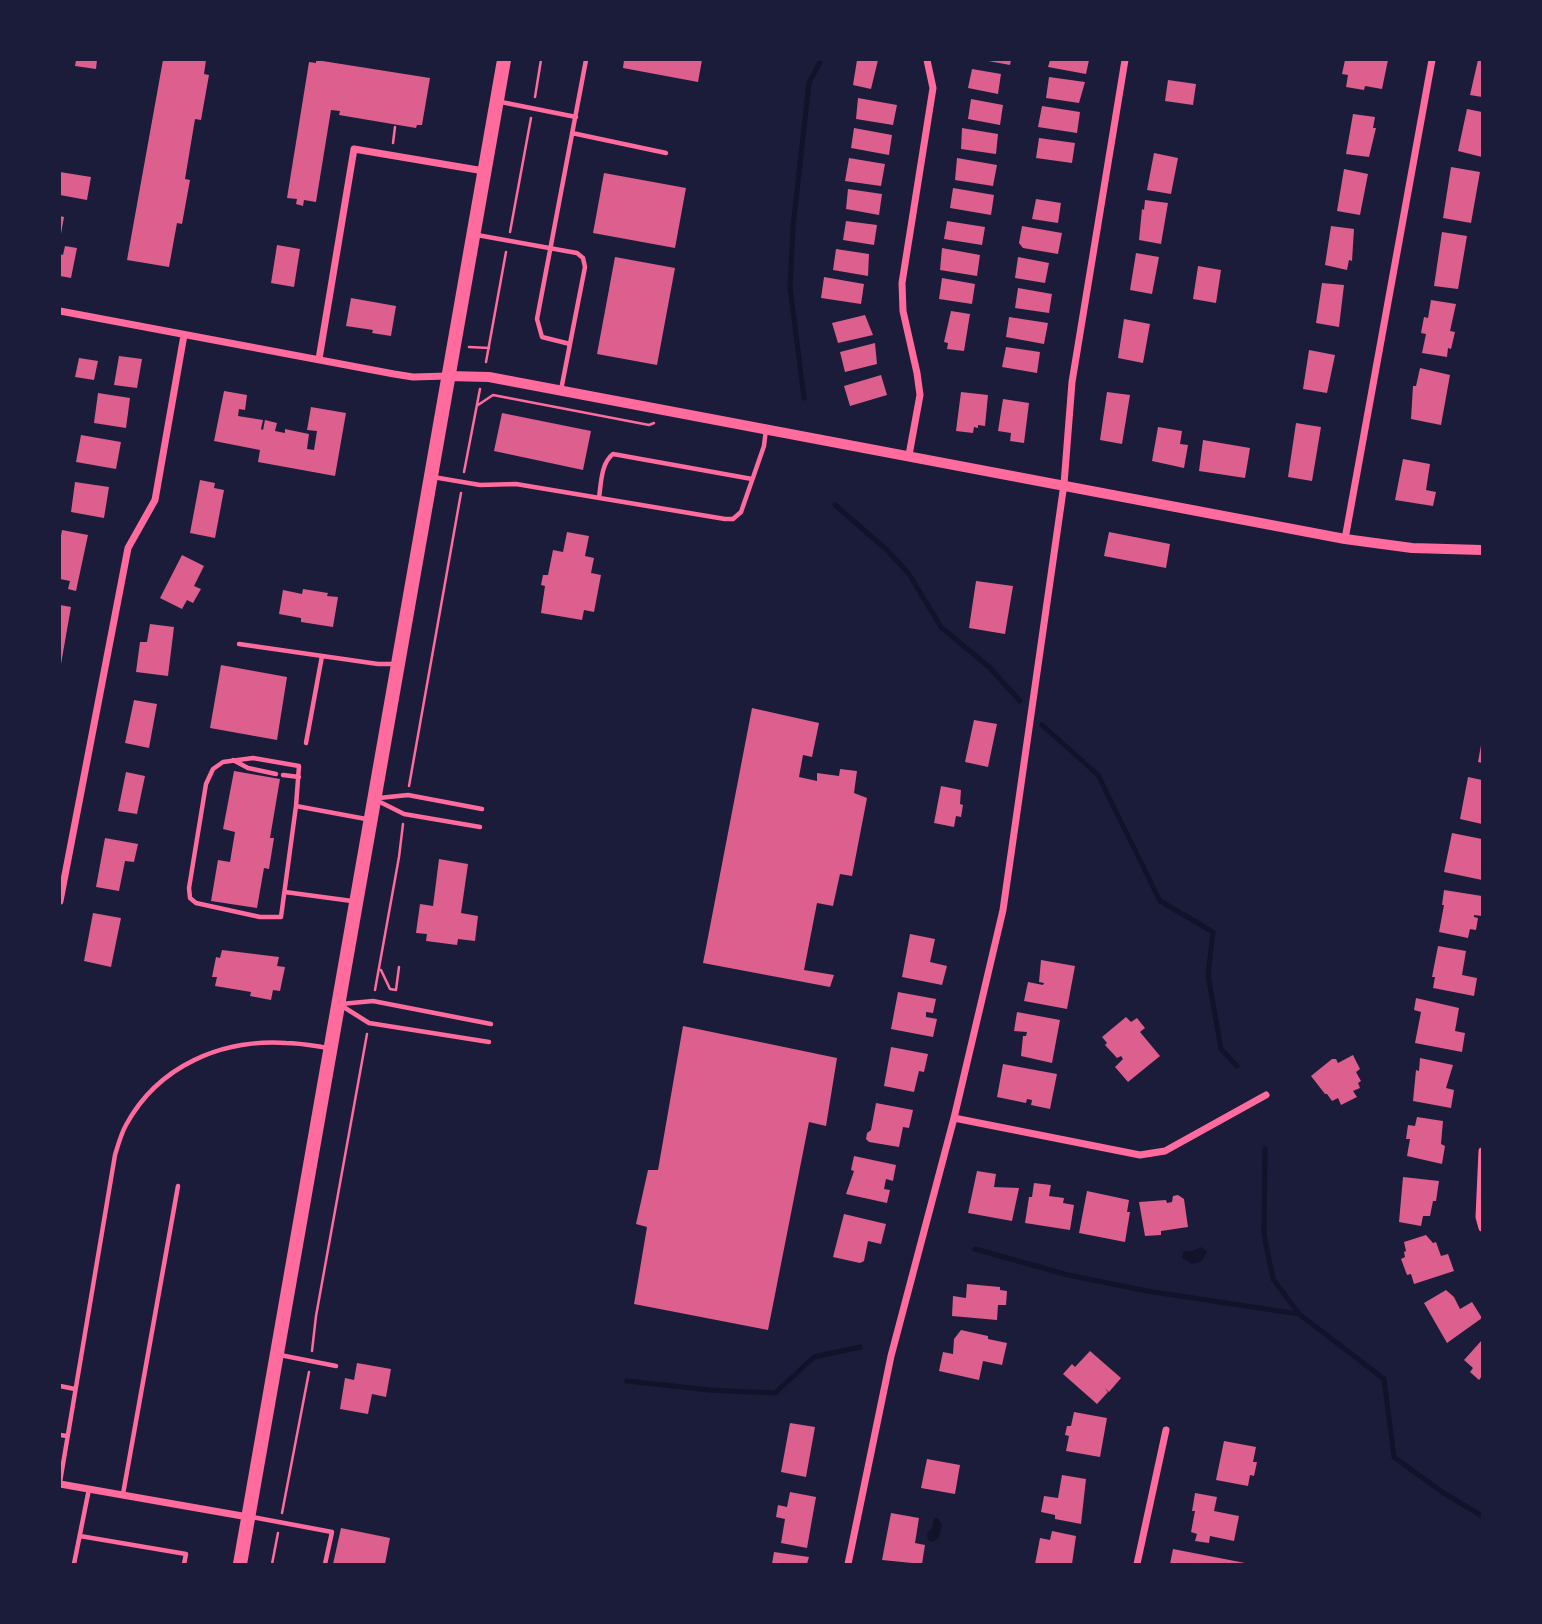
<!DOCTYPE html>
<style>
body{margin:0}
#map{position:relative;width:1542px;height:1624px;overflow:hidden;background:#1b1b3a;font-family:Overpass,sans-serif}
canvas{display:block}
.frame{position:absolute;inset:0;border:61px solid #1b1b3a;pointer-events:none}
</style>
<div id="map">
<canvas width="1542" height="1624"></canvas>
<div class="frame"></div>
</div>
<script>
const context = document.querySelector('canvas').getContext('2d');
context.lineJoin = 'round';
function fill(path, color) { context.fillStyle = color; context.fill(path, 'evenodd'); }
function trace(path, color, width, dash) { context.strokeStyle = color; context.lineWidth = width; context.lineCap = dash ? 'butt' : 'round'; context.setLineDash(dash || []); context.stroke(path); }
fill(new Path2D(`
 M1201 1247 1207 1252 1202 1261 1192 1264 1182 1258 1184 1251H1193Z
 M934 1518H938L942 1525 939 1538 933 1542 928 1540 927 1534 932 1528Z`), '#12122b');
trace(new Path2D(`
 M804 398 790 287 793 227 809 83 821 60
 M835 505 887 550 909 574 941 627 989 667 1020 701
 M1042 725 1098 775 1160 901 1213 932 1208 975 1221 1049 1237 1066
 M1265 1149 1264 1234 1273 1279 1299 1314
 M975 1249 1068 1275 1147 1291 1299 1314 1384 1379 1394 1457 1442 1492 1482 1516
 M627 1381 709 1390 775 1393 814 1357 860 1347`), '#12122b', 5);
fill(new Path2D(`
 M76 60H97L96 69 75 66Z
 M163 60H206L204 74 209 75 201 120 195 119 185 179 190 180 182 224 177 223 169 267 127 260Z
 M316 60 430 78 422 125H417L416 128 339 115 340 111 331 110 316 202 304 200 303 206 296 204 297 199 287 198 309 62 316 63Z
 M624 60H702L698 82 623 68Z
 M857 60H878L871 89 853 85Z
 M983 60H1011L1010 65Z
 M1050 60H1089L1086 74 1048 67Z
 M1345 60H1388L1382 89 1365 86 1364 90 1346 87 1348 75 1342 74Z
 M1478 60H1482V97L1470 95Z
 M972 69 1001 74 998 94 968 88Z
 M1049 77 1085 82 1079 103 1046 98Z
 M1168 80 1196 84 1193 105 1165 101Z
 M858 98 897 105 893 125 856 119Z
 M971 99 1003 105 1000 125 968 119Z
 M1042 106 1080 112 1077 133 1038 127Z
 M1467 109 1482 112V157L1458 151Z
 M1353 114 1375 117 1373 128H1376L1369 157 1346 154Z
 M854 128 892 135 889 155 851 148Z
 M962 128 998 134 996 154 961 149Z
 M1039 138 1075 143 1072 163 1036 158Z
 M1154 153 1178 158 1171 194 1147 190Z
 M849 158 885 164 881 186 845 181Z
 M957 158 997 165 993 186 955 180Z
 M1451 167 1480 172 1471 223 1443 218Z
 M1344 169 1368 174 1360 215 1337 211Z
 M60 172 91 177 87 200 60 195Z
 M604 173 686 188 675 248 593 233Z
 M953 188 994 195 991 215 950 208Z
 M848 189 882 194 879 215 846 209Z
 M1036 199 1061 203 1058 223 1032 219Z
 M1145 200 1168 203 1161 244 1139 240 1142 209 1144 210Z
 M60 216 64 217 61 234H60Z
 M846 221 877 225 874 245 843 240Z
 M947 221 985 227 982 245 944 239Z
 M1022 226 1062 233 1058 254 1023 248 1019 243Z
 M1331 226 1354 229 1352 261 1349 260 1347 270 1325 265Z
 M1442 232 1467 236 1458 289 1434 286Z
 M277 245 300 249 294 287 271 283Z
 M65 246 77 248 71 278 60 276V254L63 255Z
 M942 248 980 255 977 276 940 270Z
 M836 249 869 254 868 276 833 270Z
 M1136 253 1159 257 1152 294 1130 290Z
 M615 257 675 268 657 365 597 354Z
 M1018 257 1049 263 1045 283 1015 278Z
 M1198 266 1221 270 1216 303 1193 299Z
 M824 277 864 284 861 304 821 298Z
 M942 278 975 284 972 304 939 299Z
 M1322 283 1344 285 1339 327 1316 323Z
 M1018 288 1052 294 1049 313 1015 308Z
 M351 298 396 306 391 336 372 333 373 330 346 326Z
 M1431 300 1456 304 1450 331 1455 332 1451 349 1448 348 1447 357 1422 353 1426 334 1421 333 1424 317 1428 318Z
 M951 311 970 314 964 351 947 349 948 343 944 342Z
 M865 315 873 335 838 343 832 323Z
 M1009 317 1048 323 1044 344 1006 337Z
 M1124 319 1150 324 1143 363 1118 358Z
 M875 343 877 364 845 372 840 352Z
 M1006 347 1040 352 1037 373 1002 367Z
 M1309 350 1335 355 1327 393 1303 389Z
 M119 356 142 359 137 388 114 385Z
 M79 358 98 361 94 380 75 377Z
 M1420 368 1450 375 1441 425 1411 419 1413 386H1416Z
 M881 375 887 395 850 406 844 386Z
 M224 391 247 395 245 410 239 409 238 416 263 420 261 429 263 430 265 420 277 423 275 431 285 433V429L309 434 307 449 314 450 317 431 307 430 311 407 346 413 335 476 258 462 260 450 214 441Z
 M961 392 988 395 985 426 978 425V428L974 427 973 433 956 431Z
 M1107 392 1130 395 1122 444 1100 440Z
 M98 393 130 398 126 428 94 423Z
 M1003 399 1029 403 1024 443 1010 441 1011 433 998 431Z
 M502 413 591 431 583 470 494 451Z
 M1296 423 1321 427 1312 481 1288 477Z
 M1158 427 1182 431 1180 444 1188 445 1184 468 1152 461Z
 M81 435 121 442 116 469 76 462Z
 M1203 440 1250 448 1245 478 1199 471Z
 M1403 459 1430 464 1426 490 1436 492 1433 506 1395 500Z
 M200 480 215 483 214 488 224 490 215 538 190 533Z
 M75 482 109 487 104 518 71 512Z
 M62 530 88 535 76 591 68 589 70 581 60 579V541Z
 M567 532 589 536 585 556 594 558 591 573 601 575 594 612 584 610 582 620 541 613 545 586 541 585 543 575H548L553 550 563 552Z
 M1109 532 1170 544 1166 568 1104 556Z
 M182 555 204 566 194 586 201 589 193 603 187 600 182 609 160 598Z
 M976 581 1013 586 1005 634 969 628Z
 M303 589 328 593 327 596 338 597 333 627 301 622V618L279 614 283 590 302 594Z
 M60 605 71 607 61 664H60Z
 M150 624 174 627 168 676 136 672 140 642H147Z
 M221 665 287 677 277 740 210 728Z
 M134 700 157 704 149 748 125 743Z
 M752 708 819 723 812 757 803 755 799 777 817 781V773L839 776 840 769 857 771 854 793 867 798 852 876 840 874 833 906 817 903 804 970 834 975 830 987 703 963Z
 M974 720 997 724 988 767 965 762Z
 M1481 745 1482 746V763L1478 762Z
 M234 771 280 779 270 838H274L269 869 264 868 257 908 211 901 218 860 230 862 235 832 223 829Z
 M126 772 145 776 137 814 118 811Z
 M1468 777 1482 780V824L1460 819Z
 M941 786 961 790 960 804 963 805 961 817 956 816 954 827 934 823Z
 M1452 833 1482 839V880L1444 872Z
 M105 838 138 844 134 862 125 861 119 891 96 887Z
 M439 859 468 864 461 913 478 916 475 941 458 939 457 945 426 941 427 934 416 933 420 904 433 906Z
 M1444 890 1482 896V916L1474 915V917L1478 918 1476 930 1470 929 1468 938 1439 932 1444 905H1442Z
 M93 913 121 918 111 967 84 961Z
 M910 934 935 939 930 962 947 966 942 985 902 977Z
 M1438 946 1466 951 1462 975 1477 978 1474 996 1433 988 1435 977H1432Z
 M222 950 279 957 277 966 285 967 280 991 273 990 271 1000 250 996 251 992 215 986 217 977H212L216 957 220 958Z
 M1041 960 1075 966 1067 1009 1024 1001 1028 982 1043 985 1044 983 1039 982Z
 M898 992 936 999 933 1013 926 1012V1017L937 1019 933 1037 891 1029Z
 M1416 998 1459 1008 1455 1031 1465 1033 1462 1052 1415 1043 1421 1012 1414 1010Z
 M1017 1012 1060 1020 1052 1063 1021 1056 1023 1036H1026L1027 1032 1014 1031Z
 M1126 1017 1131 1022 1137 1018 1145 1028 1140 1032 1160 1056 1128 1082 1115 1067 1123 1059 1121 1056 1117 1058 1105 1045 1107 1043 1102 1037Z
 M683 1026 837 1058 826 1126 809 1122 768 1330 634 1304 647 1227 636 1224 648 1170H658Z
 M891 1047 928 1054 924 1072 919 1071 914 1092 884 1086Z
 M1353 1055 1360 1069 1356 1072 1361 1081 1358 1083 1360 1088 1353 1091 1357 1097 1341 1105 1338 1098 1332 1101 1327 1094H1325L1311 1076 1332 1059H1336L1338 1063Z
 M1420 1058 1453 1065 1446 1088 1454 1090 1451 1108 1413 1101 1416 1070 1419 1071Z
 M1003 1064 1057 1074 1050 1109 1031 1105 1032 1100 1027 1099 1026 1103 997 1097Z
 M876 1103 913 1110 909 1128 903 1127 899 1147 869 1142 866 1139 867 1133 871 1130Z
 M1417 1117 1443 1121 1441 1144 1445 1146 1442 1164 1407 1156 1410 1139H1406L1408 1125 1415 1126Z
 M854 1156 896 1165 893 1181 886 1179 884 1189 890 1190 887 1203 846 1194 854 1171 851 1170Z
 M977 1171 996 1174 994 1187 1019 1188 1012 1221 968 1213Z
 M1403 1177 1439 1181 1436 1201H1433L1430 1216H1423L1421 1226 1399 1222Z
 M1034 1183 1051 1185 1049 1196 1064 1198 1063 1203 1074 1205 1070 1230 1025 1223 1029 1197H1032Z
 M1087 1191 1129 1200 1127 1212H1130L1125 1242 1079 1233Z
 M1178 1195 1184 1199 1188 1227 1161 1231V1235L1145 1236 1139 1202 1166 1200 1167 1203 1172 1202 1173 1196Z
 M844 1214 886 1224 881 1244 868 1241 864 1261 860 1263 833 1257Z
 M1426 1235 1433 1243 1436 1242 1441 1256 1448 1254 1454 1271 1414 1284 1411 1274 1407 1275 1401 1259 1405 1257 1404 1252 1406 1251 1404 1242Z
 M967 1284 1000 1287V1290L1007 1291 1006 1305H998L997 1320 952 1316 953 1296 966 1298Z
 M1446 1290 1454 1297 1460 1309 1472 1302 1482 1318 1447 1343 1424 1303Z
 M961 1330 988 1336V1339L1007 1343 1002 1365 983 1361 979 1380 939 1371 943 1352 953 1354 954 1339Z
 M1482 1340V1376L1479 1380 1470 1372 1473 1368 1464 1360Z
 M1090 1351 1121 1378 1109 1392 1105 1388 1108 1392 1097 1404 1063 1374 1072 1364 1075 1367Z
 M357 1363 391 1369 386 1397 372 1394 368 1414 340 1409 345 1378 354 1380Z
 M1074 1412 1107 1418 1100 1457 1066 1451 1069 1436 1065 1435 1067 1426H1071Z
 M790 1423 815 1427 806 1477 781 1472Z
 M1224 1441 1256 1447 1253 1462H1257L1254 1476 1250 1475 1248 1486 1216 1480Z
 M927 1459 960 1465 955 1494 921 1488Z
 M1062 1475 1086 1479 1081 1524 1055 1519V1515L1041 1512 1044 1496 1058 1498Z
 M790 1492 816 1497 807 1548 781 1543 785 1519 776 1517 778 1505 787 1507Z
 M1195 1493 1217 1497 1214 1511 1239 1516 1234 1541 1210 1536 1209 1543 1195 1541 1197 1534 1191 1532 1195 1511H1192Z
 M891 1513 919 1518 915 1543 925 1545 922 1564 882 1560Z
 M341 1528 390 1538 385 1564H333Z
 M1052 1531 1076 1536 1072 1564H1035L1040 1538 1050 1540Z
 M1173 1549 1245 1563V1564H1170Z
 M774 1552 809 1557 807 1564H772Z`), '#dd5f8e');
trace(new Path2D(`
 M535 97 541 60
 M393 143 395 127
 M510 232 531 118
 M469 347 489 348
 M486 362 506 252
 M478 405 493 395 649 425 654 423
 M464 472 480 389
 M409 786 461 493
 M381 970 390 989 396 990 399 967
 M375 990 399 857 403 824
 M312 1351 316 1316 367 1034
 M282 1513 309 1372
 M272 1564 278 1533`), '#ff6b9d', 2.5);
trace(new Path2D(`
 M501 102 576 117
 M572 133 666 153
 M477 235 577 253 583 258 585 267 561 390
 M570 344 542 337 537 319 586 60
 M433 477 480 485 516 484 725 519H733L741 512 764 446 766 429
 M599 498C601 484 601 463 613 454L752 479
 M239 644 378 664H396
 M306 743 322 656
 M233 760 248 768 276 774
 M283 775 299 777
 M379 798 408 795 482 809
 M378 801 404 814 480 827
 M296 806 281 917H260L196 903 190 898 189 888 206 784 213 769 223 762 253 758 299 766 296 806 366 819
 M285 892 352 901
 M341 1004 373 1001 491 1024
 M342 1006 369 1023 489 1042
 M280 1355 336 1366
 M60 1386 75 1389
 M60 1435 67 1436
 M60 1482 115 1155C118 1145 121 1134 126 1125 158 1066 221 1039 286 1043 300 1043 315 1046 329 1048
 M123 1494 178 1186
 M252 1517 332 1532 325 1564
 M80 1536 186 1554 184 1564
 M74 1564 89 1489`), '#ff6b9d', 4.5);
trace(new Path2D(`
 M60 311 394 374 413 377 448 376
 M319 359 354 149 484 171
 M909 455 920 395 917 373 903 311 902 283 933 88 927 60
 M1345 539 1432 60
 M60 901 128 548 155 500 184 335
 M954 1118 1140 1155 1165 1151 1266 1095
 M1482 1151 1479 1217 1482 1228
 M60 1484 248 1517
 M848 1564 891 1356 954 1118 1003 910 1064 484 1072 382 1125 60
 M1137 1564 1166 1430`), '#ff6b9d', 7);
trace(new Path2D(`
 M448 376 489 377 1345 539 1412 548 1482 550`), '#ff6b9d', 10);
trace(new Path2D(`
 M240 1564 504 60`), '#ff6b9d', 14);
</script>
